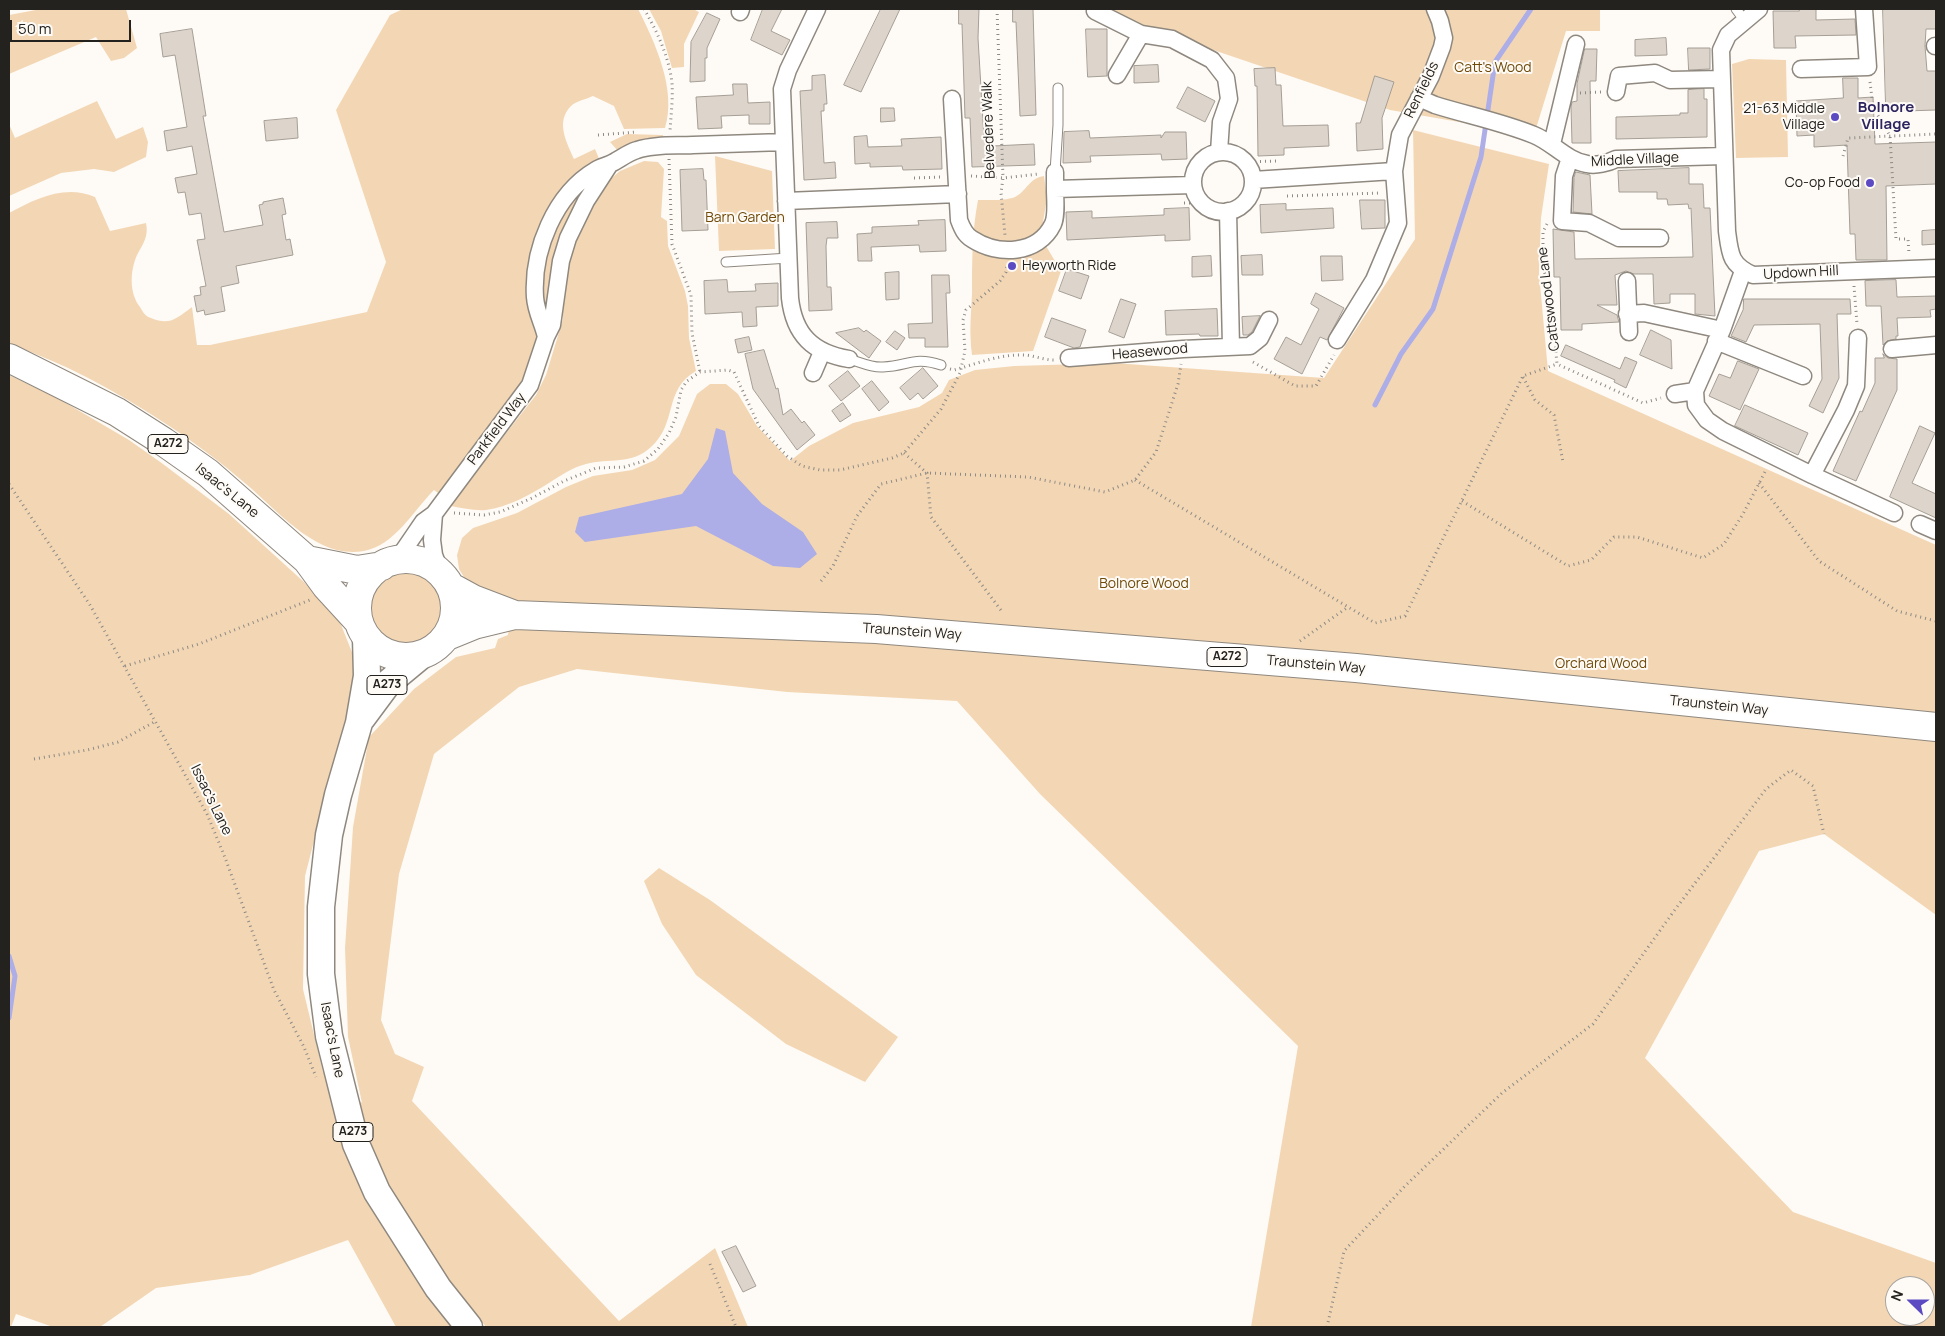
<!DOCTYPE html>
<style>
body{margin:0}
#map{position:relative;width:1945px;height:1336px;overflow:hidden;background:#fefbf7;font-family:Manrope,sans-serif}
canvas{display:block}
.frame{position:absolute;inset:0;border:10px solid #24221e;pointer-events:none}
.north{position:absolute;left:1885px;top:1276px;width:50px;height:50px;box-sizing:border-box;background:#fefbf7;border:1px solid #a7a4a0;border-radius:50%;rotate:292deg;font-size:14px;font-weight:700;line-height:20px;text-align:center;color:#24221e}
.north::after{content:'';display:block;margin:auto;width:18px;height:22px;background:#5b4ac2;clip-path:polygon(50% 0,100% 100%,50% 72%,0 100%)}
.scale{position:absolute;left:10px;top:20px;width:121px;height:22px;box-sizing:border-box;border:2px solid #24221e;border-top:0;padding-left:6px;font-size:15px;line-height:18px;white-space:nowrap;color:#24221e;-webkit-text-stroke:4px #fefbf7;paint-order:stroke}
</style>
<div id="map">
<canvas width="1945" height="1336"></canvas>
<div class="frame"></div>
<div class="north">N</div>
<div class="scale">50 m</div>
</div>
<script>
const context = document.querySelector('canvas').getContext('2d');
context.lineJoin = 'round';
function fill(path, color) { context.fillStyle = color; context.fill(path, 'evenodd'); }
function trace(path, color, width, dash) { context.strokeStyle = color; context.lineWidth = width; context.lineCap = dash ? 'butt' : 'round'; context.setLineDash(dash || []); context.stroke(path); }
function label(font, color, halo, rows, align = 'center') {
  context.font = font + ' Manrope,sans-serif'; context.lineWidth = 4; context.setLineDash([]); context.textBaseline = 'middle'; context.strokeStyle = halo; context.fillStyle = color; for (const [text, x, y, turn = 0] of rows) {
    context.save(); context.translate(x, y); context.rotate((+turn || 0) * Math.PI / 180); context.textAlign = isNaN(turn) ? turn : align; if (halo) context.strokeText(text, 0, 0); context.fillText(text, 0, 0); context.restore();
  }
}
fill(new Path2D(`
 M41 9H126L137 48 124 58 111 61 96 37 9 74V15Z
 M403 9H638C655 42 677 90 665 128L624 129 614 106 593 96C587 99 576 101 571 106 555 122 567 143 574 159L595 149 600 161 579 171 568 183 549 211 536 348 525 379 502 411 438 493 434 490C413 511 395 545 364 551 318 560 278 511 246 484 197 441 127 396 68 368 49 359 28 351 9 343V213C35 199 65 184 95 197L110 231 146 223C149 236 143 244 137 255 130 271 129 293 140 307 143 312 145 316 151 318 170 326 177 318 192 307L197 345H210L367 312 386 262 336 110 390 15Z
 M649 9H693L699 12 684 44V67L672 68 661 31Z
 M1097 9H1600V31H1566L1534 135 1390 110 1119 18Z
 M1749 59 1786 60 1788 157 1736 158 1732 64Z
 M97 101 116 139 143 127 148 142 146 157 114 172 94 169 61 173 9 196V124L15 138Z
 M1413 130 1549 164 1541 218 1539 273 1548 371 1936 545V915L1824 834 1759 851 1645 1058 1793 1212 1936 1263V1327H1251L1298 1046 1040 794 957 701 787 692 577 669 519 687 434 754 399 874 381 1020 395 1054 424 1067 412 1101 619 1321 715 1248 748 1327H486L478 1317 468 1327H396L348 1240 250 1275 156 1288 100 1327H53L16 1314 11 1327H9V375L59 399 129 440 163 464 229 514 304 582 338 617 357 665 351 710 328 787 305 876 303 989 323 1072 362 1103 348 1037 345 948 353 827 369 737 414 689 456 657 495 648 498 639 508 635 512 600 476 587 464 577 459 569 457 555 462 538 473 528 517 513 566 487 593 476 632 470 655 460 679 436 697 394 710 384H726L738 394 757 426 790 461 809 446 853 423 919 407 942 393 949 380 975 370 1014 366 1114 363 1324 378 1415 239ZM1895 1286H1925V1316H1895Z
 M627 134 663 135 664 138 618 151 610 142Z
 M715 156 772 171 775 249 719 251Z
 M644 161 658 162 664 169 661 217 667 221 668 246 685 291 688 306 689 338 696 371C663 390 678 423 651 447 632 465 609 458 586 464 573 467 560 476 549 483 530 495 508 507 486 510 475 511 462 508 451 506L460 492 536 395 546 375 563 319V292L566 269 573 244 583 220 608 181 620 171Z
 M1044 176 1047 198 1043 222 1046 246 1061 271 1033 351 972 355C969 332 971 316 972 293 972 262 972 231 978 200 989 200 1005 201 1015 197 1027 191 1029 178 1044 176Z
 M580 188 586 192C559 232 550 259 548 308L544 309C541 258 550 229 580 188Z
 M367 609a39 39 0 1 1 78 0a39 39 0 1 1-78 0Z
 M659 868 710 900 898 1037 865 1082 786 1044 696 975 662 924 644 881Z`), '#f3d7b4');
fill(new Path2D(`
 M716 428 725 431 733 473 762 504 803 532 817 554 800 568 773 566 696 526 585 542 575 532 579 517 682 494 708 459Z`), '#adade7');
trace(new Path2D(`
 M1375 405 1401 354 1433 309 1481 157 1495 62 1531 9
 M9 956 15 976 9 1018`), '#adade7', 5);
const building = new Path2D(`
 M763 9H782L771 31 790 40 782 55 751 40Z
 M881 9H900L861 92 844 85Z
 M959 9H979L978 38 984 138 992 137 993 146 1034 144 1035 165 972 167 970 118H965L962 24H959Z
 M1013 9H1033L1036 115 1020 116 1016 22H1013Z
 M1799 9H1816V20L1855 19 1856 35 1795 36 1796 48H1774L1773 11H1799Z
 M1883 9H1936V29H1926L1925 46 1927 71H1936V110L1905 111V106H1886Z
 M707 13 720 19 707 48V58H705V81L690 82 691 42Z
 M192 29 206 116H203L224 232 263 225 259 205 263 204V202L283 198 286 214 282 215 286 240 290 239 293 255 236 266 239 283 221 287 225 311 205 315 204 310 197 312 194 296 201 295 200 287 206 286 197 240 205 239 201 213 189 215 185 192 178 193 175 178 197 174 192 146 167 151 164 131 187 127 175 55 163 57 160 34Z
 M1086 29H1107V76L1088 77Z
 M1666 38 1667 55 1635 56V40Z
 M1688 48H1710V69L1689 70Z
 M1585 49H1597L1596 81H1590L1591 143H1572L1571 107 1572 102 1577 101V84Z
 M1158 65 1159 82 1134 83V66Z
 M1275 68 1276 85H1281L1283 126 1328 125 1329 146 1284 148V155L1258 156 1257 86H1255L1254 69Z
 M825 75 827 104H824V111H821L824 163 835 162 836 178 804 180 800 91 812 90V76Z
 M1375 76 1394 82 1382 118 1383 149 1357 151 1356 123H1360Z
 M1843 78H1858V98L1873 97 1875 144 1936 142V184L1886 186 1887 260H1856L1855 234H1850L1847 145 1814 147V135L1797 136 1796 101 1843 98Z
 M733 84H747L748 103 770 102V124H749V115L721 116 722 128 698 129 696 97 733 95Z
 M1188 87 1215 101 1205 122 1177 108Z
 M1704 89V99H1707V137L1616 139V117L1680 115V113H1688V90Z
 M881 108H894L895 121 881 122Z
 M297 118 298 138 266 141 264 121Z
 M1089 131 1090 138 1161 135V138L1165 132H1186L1187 159 1162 160 1161 154 1090 156 1091 162 1063 163 1064 132Z
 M867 136 868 147 902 146 901 139 941 137 942 169 903 170 902 166 870 167V163L855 164 854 137Z
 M1689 168V184H1703L1704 208H1710L1715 316 1695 314V294H1670V303L1654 304 1653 274H1634L1626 271 1615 275 1617 305H1597L1617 315 1619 322 1582 324V330H1561L1560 277H1554L1553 229 1574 232 1575 259 1693 257 1691 208 1689 209 1688 204 1668 205 1667 199H1657V192H1619L1618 171Z
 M703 169 704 180H706L708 230 682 231 680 170Z
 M1576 172 1590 175 1592 214 1573 212 1574 178Z
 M1360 200H1385V228L1362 229Z
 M1286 204V210L1333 208 1334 228 1261 233 1260 205Z
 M1189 208 1190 240 1165 241V235L1067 240 1066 212 1092 211V218L1164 215V209Z
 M945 220 946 251 920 252 919 245 871 247 872 261H858L857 234 872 233V227L919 225 918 221Z
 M837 222 838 238H827L826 246 827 287H831L832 310 809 311 806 223Z
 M1936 230V244L1922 245V231Z
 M1262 255 1263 275H1242L1241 256Z
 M1211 256 1212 276 1192 277V257Z
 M1321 256H1342L1343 280 1322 281Z
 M1067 269 1089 276 1081 299 1059 291Z
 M899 272V299L886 300 885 273Z
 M932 275H949L950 293H946L948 347H925V338H909L908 324 932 323Z
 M727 280 728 292 756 291 755 284 778 283V306L756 307 757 326 743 327 742 312 705 314 704 281Z
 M1896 280 1897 297 1936 296V309L1930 310 1931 317 1897 318 1898 336H1896V339L1887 341 1883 345 1881 306H1866L1865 281Z
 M1316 293 1344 308 1327 340 1320 337 1302 374 1274 359 1286 337 1301 345 1319 309 1311 304Z
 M1121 299 1136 304 1124 338 1109 332Z
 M1744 299H1850L1851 314H1837L1839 378 1823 413 1809 406 1822 379 1820 324 1754 325 1746 342 1731 336 1743 310Z
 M1217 309 1218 336H1200L1199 334 1166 335 1165 311Z
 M1260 316 1252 332 1248 335H1243L1242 317Z
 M1052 318 1086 330 1080 347 1074 348 1045 337Z
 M859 328 864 332 866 330 881 341 869 358 836 333Z
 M1651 330 1671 340 1672 369 1640 355Z
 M895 331 905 338 897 350 886 342Z
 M749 337 752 350 738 353 735 340Z
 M1566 345 1620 369 1625 357 1637 362 1626 388 1614 382 1615 380 1561 356Z
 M764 350 776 389 778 388 783 415 791 409 802 423 804 421 815 435 797 450 753 389 745 354Z
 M1883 354 1888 358 1897 359V390L1856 481 1833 471 1860 411 1862 412 1875 383V358H1884Z
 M1738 361 1759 369 1740 410 1709 396 1719 374 1730 378Z
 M923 368 938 386 923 399 918 393 910 400 900 388Z
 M848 371 860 386 841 401 829 386Z
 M872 381 889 402 879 411 862 389Z
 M843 403 851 415 840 422 832 411Z
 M1745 405 1808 433 1798 455 1735 426Z
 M1920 426 1935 433 1912 483 1936 494V518L1890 497Z
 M736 1246 756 1286 743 1292 722 1252Z`);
fill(building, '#ddd5cb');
trace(building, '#a59e95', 1);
const lane = new Path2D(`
 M1736 9 1745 21
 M1055 172 1058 125V88
 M726 262 789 258
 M849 359C860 362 871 368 883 367 909 366 913 356 941 365`);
const street = new Path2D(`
 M817 9 788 70 782 89 790 298C794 335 813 353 849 359
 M1759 9 1728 35 1721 50 1727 231C1730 254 1730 265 1753 275L1936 268
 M1095 11 1141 34 1172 39 1212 60 1226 78 1229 99 1221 122 1219 152
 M740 12 741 9
 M1935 46H1936
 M1801 69 1868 67 1864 9
 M1117 75 1141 34
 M1616 92 1619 76 1655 73 1670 80 1721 79
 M1419 98 1435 105C1467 115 1502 122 1534 135 1552 142 1567 161 1587 164 1596 166 1608 163 1616 159L1724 156
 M952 99 959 220C962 228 965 235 972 239 998 256 1038 255 1053 224 1057 215 1055 200 1055 189L1193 185
 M1552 144 1576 44
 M1193 182a30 30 0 1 1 60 0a30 30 0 1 1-60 0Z
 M1570 158 1564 176 1562 221 1589 223 1619 238H1660
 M1253 180 1394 171
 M1055 189V172
 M786 201 958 194
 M1228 211 1231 347
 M1627 281 1629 332
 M1627 314 1644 313 1722 330
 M546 337C543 323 536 312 535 297 532 250 555 194 596 170 600 167 606 166 610 164 619 160 627 153 637 150 655 144 675 146 693 145 724 144 754 143 784 142
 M1337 340 1374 280 1398 223 1394 171 1400 135 1431 76 1442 47 1444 38 1440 21 1435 9
 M1716 341 1803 376
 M1892 349 1936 345
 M1069 358 1183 349 1250 346 1260 338 1269 320
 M813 373 822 352
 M1695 391 1722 330 1743 271
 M1675 394 1695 391 1696 405 1707 420 1723 431 1812 475 1894 513
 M1812 475 1846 410 1856 386 1858 338
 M434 514 432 540 434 555 441 574
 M1920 524 1936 531
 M397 560 423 522 434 514 530 385 546 337 552 325 561 261 568 238 586 201 610 164`);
const primary = new Path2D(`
 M366 637 367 676 359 723 338 795 329 835 321 907V974L329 1036 356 1144 377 1192 438 1288 469 1327
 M362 718 388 683 423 654`);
const highway = new Path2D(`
 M9 358 117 412 164 442 208 473 307 560 326 586 359 622
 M357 608a49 49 0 1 1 98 0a49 49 0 1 1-98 0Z
 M307 560 357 570 382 566
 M451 587 473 599 515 615 876 629 1356 668 1936 727
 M447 636 474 625 515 615`);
trace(lane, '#8f887f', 11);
trace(street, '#8f887f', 19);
trace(primary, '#8f887f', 29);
trace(highway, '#8f887f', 30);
trace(new Path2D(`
 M644 9C657 31 669 57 672 83 673 98 671 115 670 131
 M997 9 1003 178 1001 193 1005 235
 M1870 82 1873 107 1890 136 1896 239H1908L1909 254
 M1580 93 1601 92
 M598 135 637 132
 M1843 156 1848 138 1936 134
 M669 159 672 244 691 295 692 333 700 372
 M1245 162 1276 161
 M971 176 1003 178 1039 174
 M914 178 942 177
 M1287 196 1381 193
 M1184 203H1201
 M1547 224 1543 232V268L1550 289 1557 364 1643 403 1661 398
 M1854 286 1857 324
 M1253 362 1295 386H1316L1334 355
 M950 369 954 370C976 364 1000 354 1023 355 1033 355 1043 360 1054 360
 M1523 377 1535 400 1554 415 1563 462
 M904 453 927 473 931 517 1003 613
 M1135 480 1375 623 1405 616 1523 376 1557 364
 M1759 483 1819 561 1897 611 1936 621
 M9 484 90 605 207 814 224 855 274 990 304 1047 316 1077
 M1462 501 1568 566 1591 560 1614 537H1637L1703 558 1724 544 1743 514 1766 470
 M454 513 484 515 500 512 532 498 564 481 596 468 624 467 644 461 658 449 669 433 676 417 681 390 687 381 700 372 728 370 734 372 759 426 787 456 802 466 820 470H840L892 458 904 453 941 409 960 373 965 351 963 320 966 310 1000 281 1006 272 1007 264
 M821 581 833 566 857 516 881 484 927 473 1028 477 1105 492 1135 480 1156 452 1178 384 1181 364
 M1300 641 1348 607
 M125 666 199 644 310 600
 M34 759 87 750 118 742 156 721
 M710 1264 736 1327
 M1327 1327 1344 1251 1405 1186 1502 1093 1593 1024 1674 911 1766 789 1791 770 1813 786 1824 834`), '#8d8a86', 3, [1, 4]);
trace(lane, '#fff', 9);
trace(street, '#fff', 16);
trace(primary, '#fff', 26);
trace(highway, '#fff', 28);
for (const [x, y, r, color] of [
 [1835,117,5,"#5b4ac2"],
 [1870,183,5,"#5b4ac2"],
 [1012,266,5,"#5b4ac2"]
]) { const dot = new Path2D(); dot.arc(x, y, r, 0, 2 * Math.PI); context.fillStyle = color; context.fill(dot); trace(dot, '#fefbf7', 2); }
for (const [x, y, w] of [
 [168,444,40],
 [1227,657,40],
 [387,685,40],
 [353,1132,40]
]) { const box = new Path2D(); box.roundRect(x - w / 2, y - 9.5, w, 19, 4); context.fillStyle = '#fefbf7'; context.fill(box); trace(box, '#24221e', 1); }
label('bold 12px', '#24221e', null, [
 ["A272",168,444],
 ["A272",1227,657],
 ["A273",387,685],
 ["A273",353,1132]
]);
label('14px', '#704a08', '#fefbf7', [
 ["Catt's Wood",1493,68],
 ["Barn Garden",745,218],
 ["Bolnore Wood",1144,584],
 ["Orchard Wood",1601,664]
]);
label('14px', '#24221e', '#fefbf7', [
 ["Renfields",1422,90,-64],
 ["Belvedere Walk",989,130,-92],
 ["Middle Village",1635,160,-3],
 ["Updown Hill",1801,273,-3],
 ["Cattswood Lane",1549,299,-97],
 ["Heasewood",1150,352,-5],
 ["Parkfield Way",497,429,-53],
 ["Isaac's Lane",227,491,39],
 ["Traunstein Way",912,632,4],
 ["Traunstein Way",1316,665,5],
 ["Traunstein Way",1719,706,6],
 ["Issac's Lane",211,800,64],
 ["Isaac's Lane",332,1040,79]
]);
label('14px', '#24221e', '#fefbf7', [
 ["21-63 Middle",1825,109],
 ["Village",1825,125],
 ["Co-op Food",1860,183],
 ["Heyworth Ride",1022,266,"left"]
], 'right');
label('bold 15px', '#2c2560', '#fefbf7', [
 ["Bolnore",1886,108],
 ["Village",1886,125]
]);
</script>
